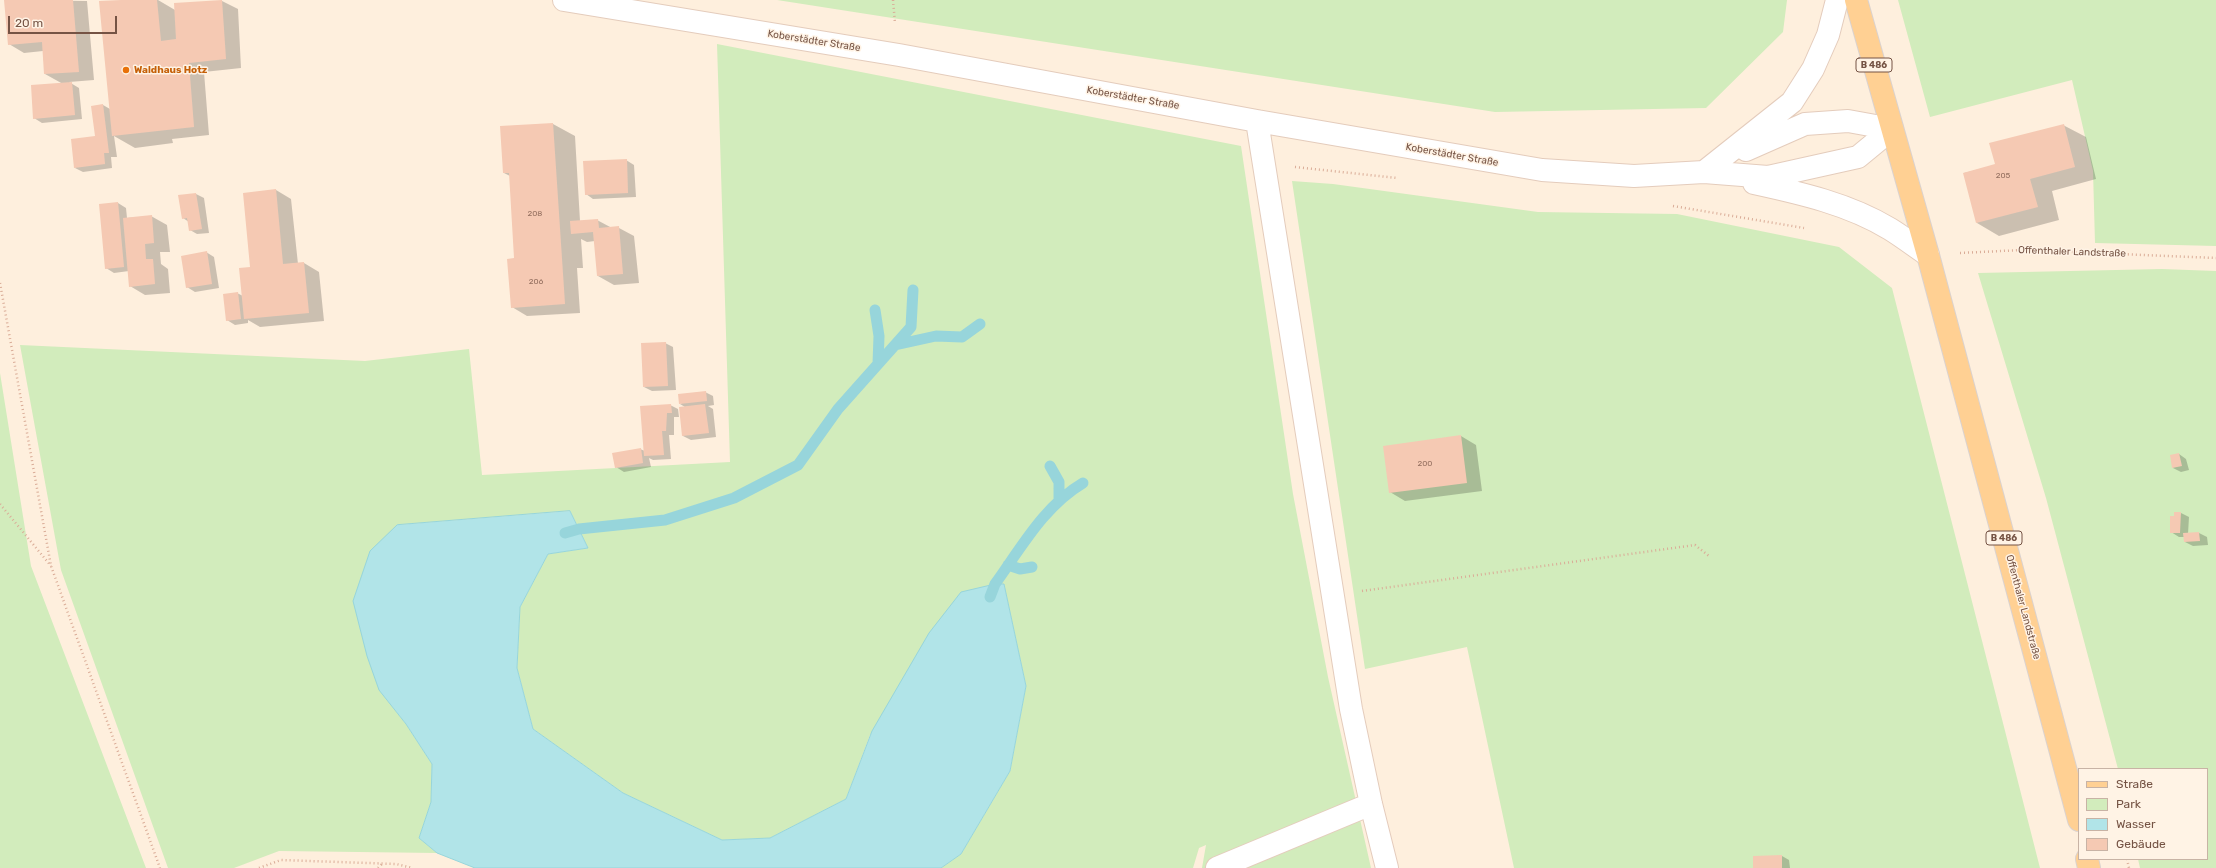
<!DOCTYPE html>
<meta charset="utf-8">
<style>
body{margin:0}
#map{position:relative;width:2216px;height:868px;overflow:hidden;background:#feefdd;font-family:Rubik,sans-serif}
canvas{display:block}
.legend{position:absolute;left:2078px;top:768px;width:130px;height:92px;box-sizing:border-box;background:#fff3e5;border:1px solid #c8b3a5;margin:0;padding:5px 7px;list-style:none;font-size:12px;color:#755344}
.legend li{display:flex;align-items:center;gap:8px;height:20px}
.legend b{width:20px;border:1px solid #c8b3a5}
.scale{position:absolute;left:8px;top:16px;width:109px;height:18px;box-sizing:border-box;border:2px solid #755344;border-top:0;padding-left:5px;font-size:12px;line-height:14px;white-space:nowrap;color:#755344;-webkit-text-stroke:3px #fff3e5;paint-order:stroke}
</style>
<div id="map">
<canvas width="2216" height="868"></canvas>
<ul class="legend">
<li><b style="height:5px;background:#ffd093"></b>Straße</li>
<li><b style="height:11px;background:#d2ecbc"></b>Park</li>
<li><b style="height:11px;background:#b1e4e8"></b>Wasser</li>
<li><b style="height:11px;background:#f5c9b3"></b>Gebäude</li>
</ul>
<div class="scale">20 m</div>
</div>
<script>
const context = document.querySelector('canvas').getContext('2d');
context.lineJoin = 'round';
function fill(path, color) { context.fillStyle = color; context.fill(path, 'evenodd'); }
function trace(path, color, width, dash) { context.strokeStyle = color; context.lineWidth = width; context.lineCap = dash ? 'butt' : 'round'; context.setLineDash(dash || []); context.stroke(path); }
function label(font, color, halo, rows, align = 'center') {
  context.font = font + ' Rubik,sans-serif'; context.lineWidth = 3; context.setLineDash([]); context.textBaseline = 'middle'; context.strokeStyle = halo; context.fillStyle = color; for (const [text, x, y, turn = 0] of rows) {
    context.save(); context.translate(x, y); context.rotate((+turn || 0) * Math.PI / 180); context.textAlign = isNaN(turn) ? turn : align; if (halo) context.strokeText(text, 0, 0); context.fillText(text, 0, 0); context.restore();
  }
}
fill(new Path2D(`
 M777 0H1787L1783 32 1706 108 1495 112Z
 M1898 0H2216V246L2095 243 2093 171 2072 80 1930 117Z
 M717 44 1241 146 1293 494 1328 677 1371 868H1202L1206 845 1199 848 1193 868H941L961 854 1010 771 1026 686 1004 585 870 735 846 799 770 838 722 840 623 793 533 729 517 668 520 607 548 554 588 548 570 511 397 525 379 689 406 724 432 764 431 802 419 838 437 853 279 851 234 868H168L61 570 20 345 365 361 469 349 482 475 730 462Z
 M1292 181 1333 184 1538 212 1677 214 1839 247 1892 288 2040 868H1514L1467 647 1365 669Z
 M2162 269 2216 271V868H2140L2138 859H2207V769H2118L2046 498 1978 273Z
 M0 373 31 566 146 868H0Z`), '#d2ecbc');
const water = new Path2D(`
 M570 511 588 548 548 554 520 607 517 668 533 729 623 793 722 840 770 838 846 799 872 731 929 633 961 592 995 584H1004L1026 686 1010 771 961 854 941 868H475L437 853 419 838 431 802 432 764 406 724 379 690 367 656 353 601 370 551 397 525Z`);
fill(water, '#b1e4e8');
trace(water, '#97d5db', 1);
fill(new Path2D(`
 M5 0 87 1 94 80 69 82 79 88 82 119 42 123 34 118 63 84 45 74 43 51 24 53 9 44Z
 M137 0H158L175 10V4L222 1 238 9 241 68 204 72 209 135 172 139 173 143 135 148 114 136 117 157H111L112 168 83 172 75 168 96 137 103 105 110 109Z
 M553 124 575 136 580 221 597 220 612 228H619L634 236 639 283 614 285 598 276 595 241 587 242 581 239 583 268H577L580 313 527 316 512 307 515 259 510 176 504 173Z
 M2063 125 2086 137 2096 179 2052 191 2059 220 1999 236 1977 223 1964 173 1996 165Z
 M626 160 634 165 636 197 593 199 586 194Z
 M276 190 291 199 298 264 304 263 319 272 324 321 260 327 248 320V323L235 325 227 320 237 293 243 296Z
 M196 194 204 198 209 233 197 234 190 230 189 222 183 218Z
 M118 203 126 208 127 218 151 216 167 225 170 252H160L161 264 168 269 170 293 145 295 130 286 129 271 114 273 106 268Z
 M206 252 214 257 219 288 195 292 187 287Z
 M665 343 673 347 676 390 652 391 644 387Z
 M705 392 713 396 714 405 708 406 713 409 716 437 691 440 683 436 685 407 680 404Z
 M670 405 678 409 679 417H674V435H669L671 459 653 460 649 458 651 467 624 472 616 467 640 449 645 451Z
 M1461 436 1476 445 1482 491 1405 501 1390 492Z
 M2179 454 2186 459 2189 470 2181 472 2173 468Z
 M2181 513 2189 517 2188 534 2199 533 2207 537 2208 545 2193 546 2185 542 2184 537H2179L2171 532Z
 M1782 856 1789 860 1790 868H1754Z`), '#0003');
trace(new Path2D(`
 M875 310 879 336 878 364
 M895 345 936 336 962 337 980 324
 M1050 466 1059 482V500
 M565 533 579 529 665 520 734 498 798 465 838 409 911 327 913 290
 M1008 565 1020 569 1032 567
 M990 597 995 584C1021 548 1044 506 1083 483`), '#97d5db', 11);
fill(new Path2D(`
 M4 0H73L79 72 44 74 42 42 8 45Z
 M121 0H157L161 41 176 39 174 3 222 0 226 59 189 63 194 127 112 136 99 1Z
 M72 82 75 115 33 119 31 85Z
 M103 104 109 153H104L105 164 74 168 71 139 95 136 91 106Z
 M553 123 565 304 511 308 507 259 514 258 509 173H503L500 126Z
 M2064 124 2075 167 2030 179 2038 207 1976 223 1963 173 1995 164 1989 143Z
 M627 159 628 193 585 195 583 161Z
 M276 189 283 264 304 262 309 313 244 319 239 268 250 267 243 193Z
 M196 193 202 229 189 231 187 218 182 219 178 195Z
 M118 202 124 267 105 269 99 204Z
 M152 215 154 243 145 244 146 259H153L155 284 129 287 123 218Z
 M598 219 599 228 619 226 623 274 597 276 593 232 571 234 570 221Z
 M207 251 212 284 186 288 181 256Z
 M238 292 241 319 226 321 223 294Z
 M666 342 668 386 643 387 641 343Z
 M706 391 707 401 679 404 678 394Z
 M671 404 672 413H667L666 431H662L664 455 644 456 640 406Z
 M705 404 709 433 682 436 679 407Z
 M1461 435 1467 483 1389 493 1383 446Z
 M641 448 643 463 615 468 612 453Z
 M2179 453 2182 466 2172 468 2170 455Z
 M2174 512H2181L2180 533H2170V516H2174Z
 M2199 532 2200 541 2184 542 2183 533Z
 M1782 855V868H1753V856Z`), '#f5c9b3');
const minor = new Path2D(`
 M564 0 899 55 1257 121 1542 170 1634 176 1704 172 1768 177 1858 157 1892 129
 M1257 121 1351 709 1371 804 1387 868
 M1746 150 1805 124 1848 121 1892 129
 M1704 172 1792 102 1813 69 1828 35 1837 0
 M1754 183C1800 193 1849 204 1890 229 1903 237 1916 247 1928 255
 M1217 868 1371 804`);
const major = new Path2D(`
 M1856 0 1928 255 2079 820
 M2087 859 2089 868`);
trace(minor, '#e4ccbc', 24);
trace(major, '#dbd2ce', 24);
trace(new Path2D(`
 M893 0 895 23
 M1295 167 1397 178
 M1673 206 1804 228
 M1960 253 2022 250 2216 258
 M0 283 51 566 160 868
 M0 504 51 566
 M1362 591 1695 545 1709 556
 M2127 859 2129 868
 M259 868 281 860 396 864 413 868
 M378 868 383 863`), '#daac97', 2.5, [1, 3]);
trace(minor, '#fff', 22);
trace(major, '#ffd093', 22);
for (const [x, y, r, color] of [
 [126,70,4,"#e8710a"]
]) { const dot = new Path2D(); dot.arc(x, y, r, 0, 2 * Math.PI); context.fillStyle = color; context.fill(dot); trace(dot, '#fff3e5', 1.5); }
label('8px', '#957060', null, [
 ["205",2003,176],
 ["208",535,214],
 ["206",536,282],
 ["200",1425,464]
]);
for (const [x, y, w] of [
 [1874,65,36],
 [2004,538,36]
]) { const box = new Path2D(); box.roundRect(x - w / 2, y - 7, w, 14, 3); context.fillStyle = '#fff3e5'; context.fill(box); trace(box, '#755344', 1); }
label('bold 9px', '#755344', null, [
 ["B 486",1874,65],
 ["B 486",2004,538]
]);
label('10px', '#755344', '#fff3e5', [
 ["Koberstädter Straße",814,41,9],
 ["Koberstädter Straße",1133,98,10],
 ["Koberstädter Straße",1452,155,10],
 ["Offenthaler Landstraße",2072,252,2],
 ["Offenthaler Landstraße",2023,607,75]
]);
label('bold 10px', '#c56008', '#fff3e5', [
 ["Waldhaus Hotz",134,70]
], 'left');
</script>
